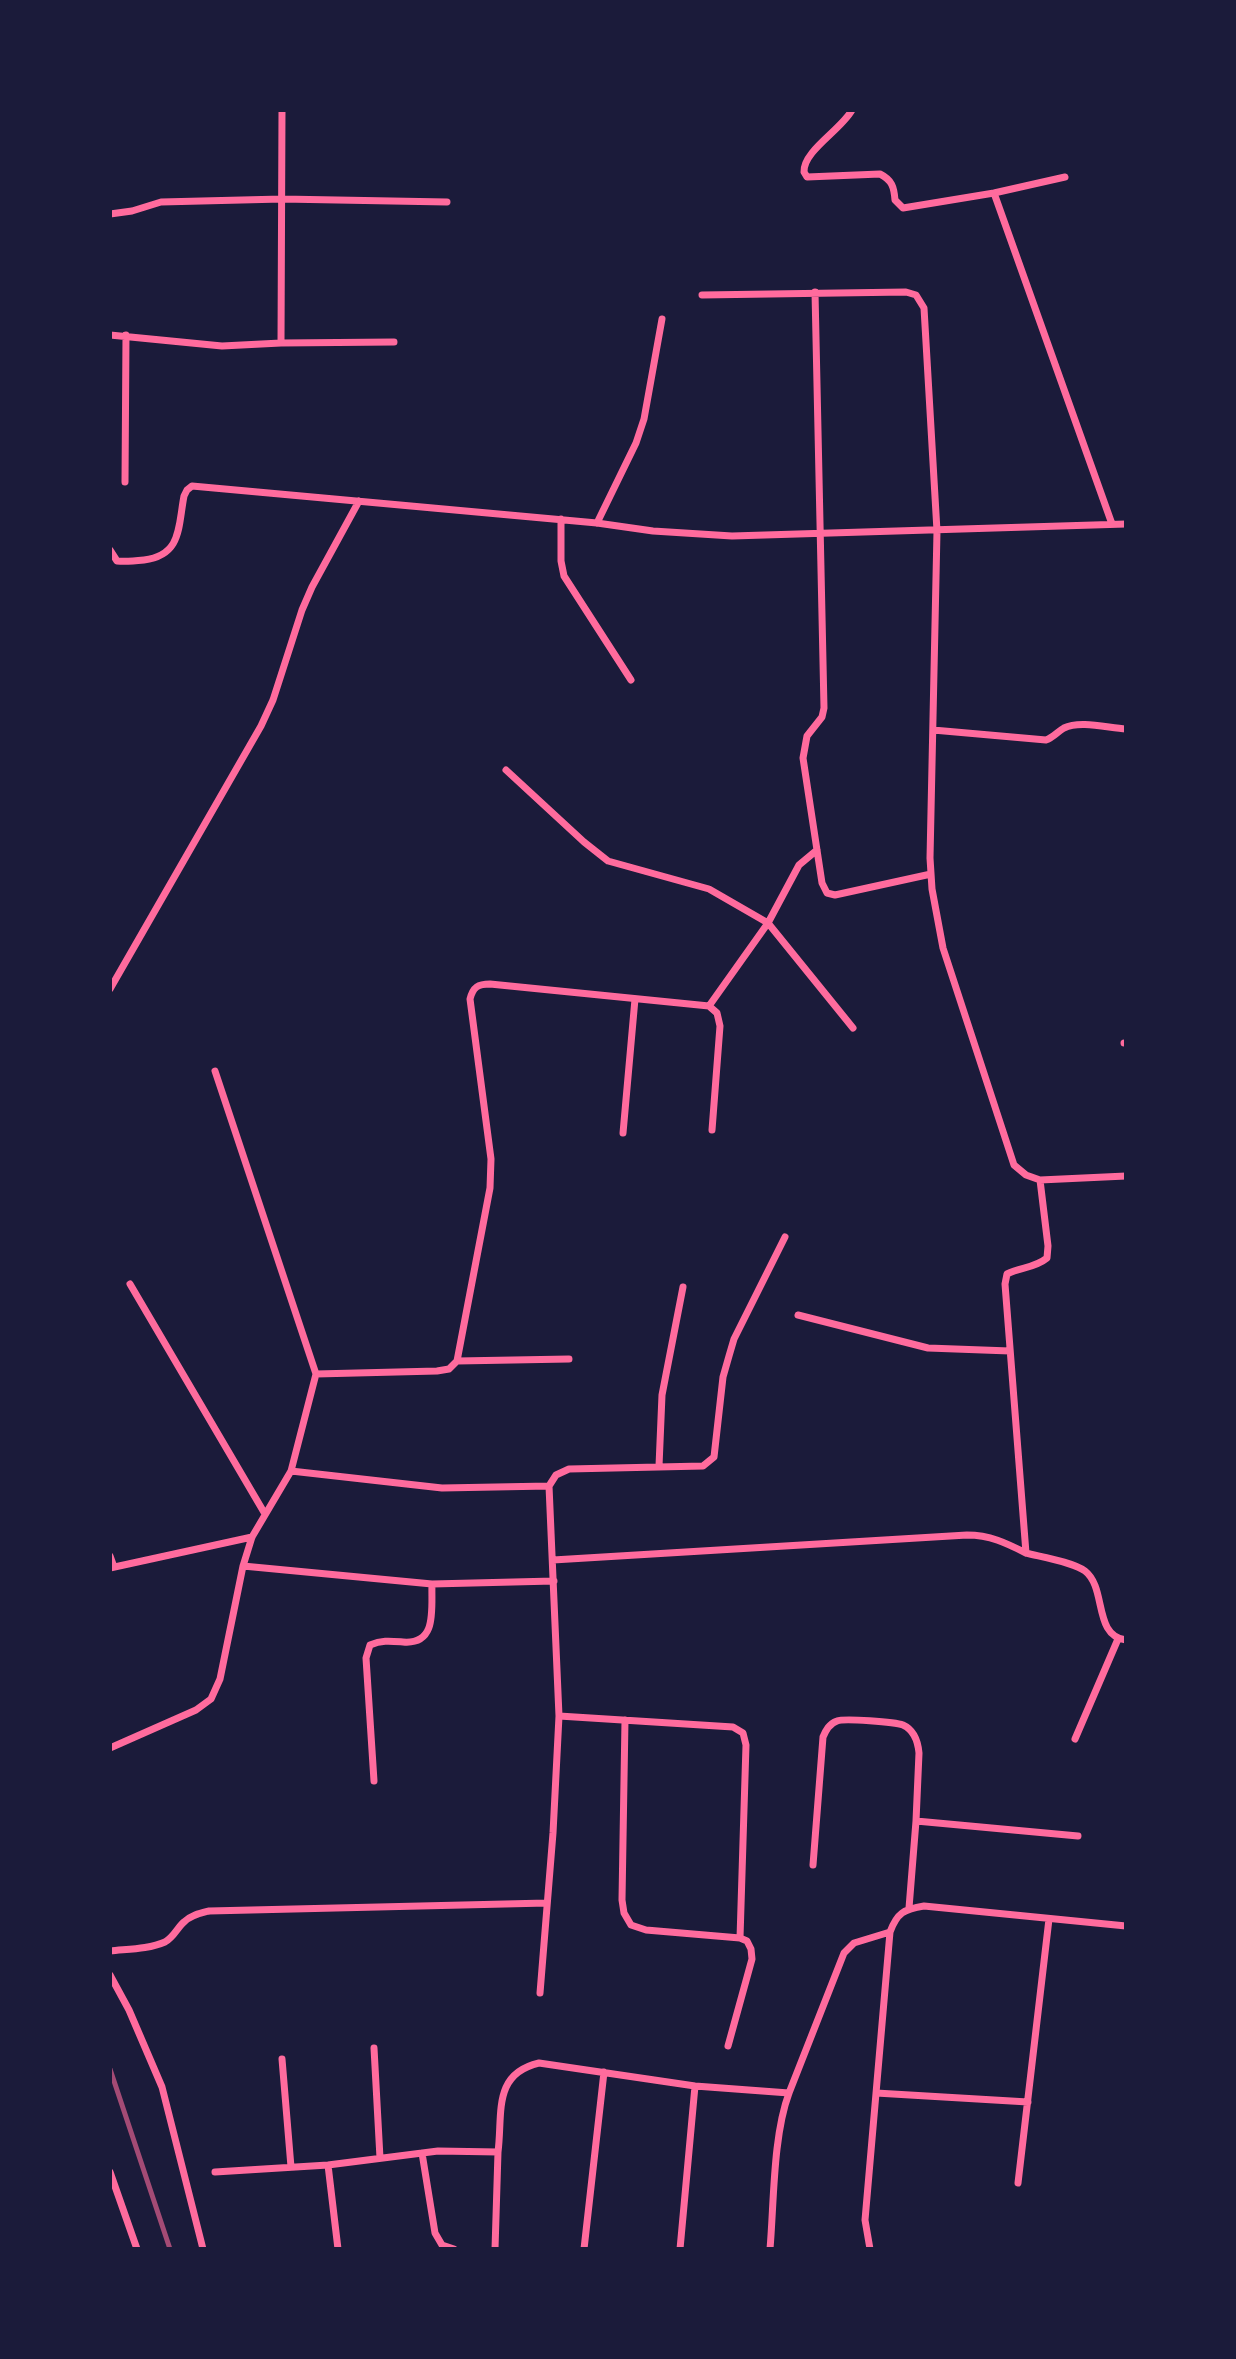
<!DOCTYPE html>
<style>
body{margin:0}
#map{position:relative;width:1236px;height:2359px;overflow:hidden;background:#1b1b3a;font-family:"Noto Sans",sans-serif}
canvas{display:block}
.frame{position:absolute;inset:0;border:112px solid #1b1b3a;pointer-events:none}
</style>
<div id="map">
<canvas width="1236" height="2359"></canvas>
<div class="frame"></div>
</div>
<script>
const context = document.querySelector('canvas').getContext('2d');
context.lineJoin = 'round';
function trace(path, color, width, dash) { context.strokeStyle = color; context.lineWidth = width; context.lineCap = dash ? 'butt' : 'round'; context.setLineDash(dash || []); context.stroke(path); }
trace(new Path2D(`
 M852 110C841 130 803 151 804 172L807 177 880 174C892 180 894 187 895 200L903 208 994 193 1065 177
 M994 193 1112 524
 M110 214 132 211 161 202 282 199 447 202
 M815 292 824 708 822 717 807 736 803 758 822 883 827 893 835 895 931 874
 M702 295 906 292 916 295 924 308 937 531 930 858 932 889 943 948 1014 1165 1026 1175 1040 1180 1126 1176
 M110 335 222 346 281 343 282 110
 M281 343 394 342
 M125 482 126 335
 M561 519V561L564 576 631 680
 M597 523 636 443 644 419 662 319
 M110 550 117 561C126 562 135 561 144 560 182 555 178 527 184 496L187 490 192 486 597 523 653 531 732 536 1126 524
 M933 730 1046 740C1054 737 1057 732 1064 728 1080 720 1108 728 1126 729
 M506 770 584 842 608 861 709 889 768 923 853 1028
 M110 989 261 726 273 700 302 610 312 587 359 501
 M709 1006 717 1013 720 1026 712 1130
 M1124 1043H1126
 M623 1133 635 999
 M130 1284 265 1514
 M798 1315 928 1348 1010 1351
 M457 1361 569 1359
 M316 1374 437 1371 449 1369 457 1361 490 1188 491 1159 470 999C473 987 478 984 490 984L709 1006 768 923 799 865 817 850
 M659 1466 662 1395 683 1287
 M291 1471 442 1488 549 1486
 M1026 1553C1042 1557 1073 1562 1085 1571 1107 1588 1093 1636 1126 1640
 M110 1556 114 1567
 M553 1560 967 1535C990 1535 1006 1543 1026 1553L1005 1284 1007 1274C1021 1267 1035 1268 1047 1258L1048 1246 1040 1180
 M243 1566 432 1584 554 1581
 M110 1568 252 1537
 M559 1716 733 1727 743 1733 746 1745 740 1938
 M625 1720 622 1900 624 1913 631 1925 646 1930 740 1938 747 1941 751 1949 752 1959 728 2046
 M1075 1739 1118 1639
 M110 1748 196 1710 211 1699 220 1679 243 1566 252 1537 291 1471 316 1374 215 1071
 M374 1781 366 1658 370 1645C382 1640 390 1641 403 1642 438 1645 431 1608 432 1584
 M813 1865 823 1737C826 1730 829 1724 837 1721 844 1718 895 1722 903 1725 914 1730 918 1742 919 1753L916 1821
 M909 1908 916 1821 1078 1836
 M890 1932C897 1913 904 1909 924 1906L1126 1926
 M110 1951C128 1949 149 1949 165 1942 174 1937 177 1928 184 1922 191 1915 201 1913 209 1911L547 1903
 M110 1975 129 2010 162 2087 203 2249
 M540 1993 553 1833 559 1716 549 1486 556 1475 569 1469 703 1466 714 1457 723 1377 729 1356 734 1339 785 1237
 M374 2048 380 2158
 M282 2059 291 2167
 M876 2093 1028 2102
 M422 2153 435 2233 442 2245 454 2249
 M328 2165 338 2249
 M110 2172 137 2249
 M215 2172 328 2165 438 2151 498 2152C503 2114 492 2074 539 2063L695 2086 789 2093
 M1018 2183 1049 1919
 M495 2249 498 2152
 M584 2249 604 2072
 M680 2249 695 2086
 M770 2249C774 2202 773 2136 789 2093L844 1953 854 1943 890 1932 865 2220 870 2249`), '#ff6b9d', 7);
trace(new Path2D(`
 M110 2069 170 2249`), '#a44b75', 5);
</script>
